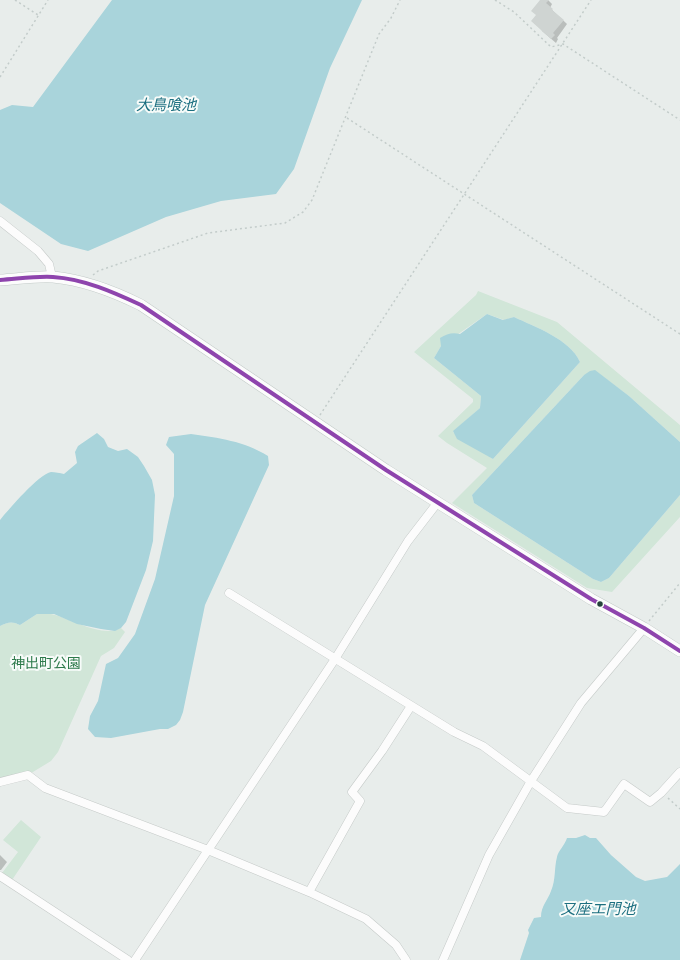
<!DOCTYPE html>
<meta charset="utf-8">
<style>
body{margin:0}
canvas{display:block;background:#e8edeb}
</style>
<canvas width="680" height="960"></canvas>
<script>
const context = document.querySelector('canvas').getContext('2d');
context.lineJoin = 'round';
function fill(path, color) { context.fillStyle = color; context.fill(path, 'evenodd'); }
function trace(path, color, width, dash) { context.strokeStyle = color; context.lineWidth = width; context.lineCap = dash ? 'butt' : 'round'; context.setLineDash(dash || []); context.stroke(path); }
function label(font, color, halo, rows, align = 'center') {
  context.font = font + ' Manrope,"Noto Sans JP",sans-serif'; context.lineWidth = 4; context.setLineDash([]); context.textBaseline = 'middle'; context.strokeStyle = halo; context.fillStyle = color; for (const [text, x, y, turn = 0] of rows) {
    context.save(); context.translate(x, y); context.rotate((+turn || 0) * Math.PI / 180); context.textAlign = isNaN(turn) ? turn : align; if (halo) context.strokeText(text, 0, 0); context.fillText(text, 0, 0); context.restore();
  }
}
fill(new Path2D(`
 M478 291 557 322 680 425V442L629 396 598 373 584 375 472 495 474 503 593 579 601 582 609 578 680 495V517L612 592 587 588 452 503 487 468 447 443 438 436 473 402V399L414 352 476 295ZM487 314 504 320 514 317C535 327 570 339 580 362L493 459 453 432 480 408 481 396 434 358 441 346Z
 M37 614C42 614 50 613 55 615 73 620 103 638 121 628L125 632 114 648 101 656 58 752 51 761 28 775 0 781V626C8 622 12 621 20 625Z
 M21 820 41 837 12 880 2 873 18 852 3 840Z`), '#d1e6d8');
fill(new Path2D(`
 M112 0H362L330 68 294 169 276 194 221 201 166 217 88 251 61 244 0 203V110L12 105 33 107Z
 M487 314 503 320 514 317C535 327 570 339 580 362L493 459 457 439 453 431 480 408 481 396 434 358 441 346 440 338C447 334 452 332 460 334Z
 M595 370 629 396 680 442V495L609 578 601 582 593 579 474 503 472 495 584 375 590 371Z
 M97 433 104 439 108 447 118 451 127 449 138 457 144 466 152 480 155 495 153 541 146 570 126 622 121 628 115 631 101 629 77 624 54 614H37L20 625C12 621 8 622 0 626V520C9 509 39 474 51 472 55 472 60 473 64 474L77 463 75 452 78 446Z
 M191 434C219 438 244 441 268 456L269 465 205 605 183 712 180 720 176 725 168 729H160L111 738 95 737 88 729 90 716 98 701 106 664 118 658 135 634 155 579 174 496V454L166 445 169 437Z
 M585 835 590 838H596L611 855 636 877 645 881 667 877 680 864V960H520L529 933 528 930 534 918 541 917C541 906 548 900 551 891 556 880 554 868 557 857 558 851 565 845 567 838H576Z`), '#a9d4db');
fill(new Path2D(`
 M541 0H548L552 4 550 8 567 24 557 38 558 39 556 43 542 31 537 15Z
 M0 855 7 862 1 870H0Z`), '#0003');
fill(new Path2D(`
 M540 0H549L546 3 553 9 552 10 564 20 553 33 555 35 551 39 531 21 536 15 531 11Z`), '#cfd4d2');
const street = new Path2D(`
 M0 221 38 251 49 264 52 277
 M229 593 454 732 483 746 567 808 604 812 624 784 650 802 661 793 680 772
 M0 782 28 775 45 788 208 850 309 892 366 919 396 945 406 960
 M0 876 128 960
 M309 892 360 801 352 792 382 751 411 706
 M135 960 335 659 408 541 438 502
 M443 960 489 855 531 781 581 703 644 628`);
const secondary = new Path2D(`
 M0 280C17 279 36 276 53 277 85 280 113 291 141 305L386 470 591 599 644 628 680 651`);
trace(street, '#c5cac8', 9);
trace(secondary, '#c3cbc8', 12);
trace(new Path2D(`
 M15 0 38 15
 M495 0 514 12 551 47 563 44 680 120
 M0 77 48 0
 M347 118 680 334
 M93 275 98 271 208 233 285 223 303 212 312 200 379 34 391 18 400 0
 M320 415 591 0
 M649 621 680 583
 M668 798 680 809`), '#c3ccca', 1.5, [2, 3]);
trace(street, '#fcfcfc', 8);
trace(secondary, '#fcfcfc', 11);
trace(new Path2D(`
 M0 280C17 279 35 276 53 277 84 279 113 292 141 305L386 470 591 599 644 628 680 651`), '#8e44ad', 4);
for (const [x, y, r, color] of [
 [600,604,3.5,"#24423a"]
]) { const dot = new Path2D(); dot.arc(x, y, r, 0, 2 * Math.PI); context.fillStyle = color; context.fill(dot); trace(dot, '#f7fbf9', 1.5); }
label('14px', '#2d7a4b', '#f7fbf9', [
 ["神出町公園",46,664]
]);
label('italic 15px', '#1c6f80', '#f7fbf9', [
 ["大鳥喰池",166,106],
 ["又座エ門池",598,910]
]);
</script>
